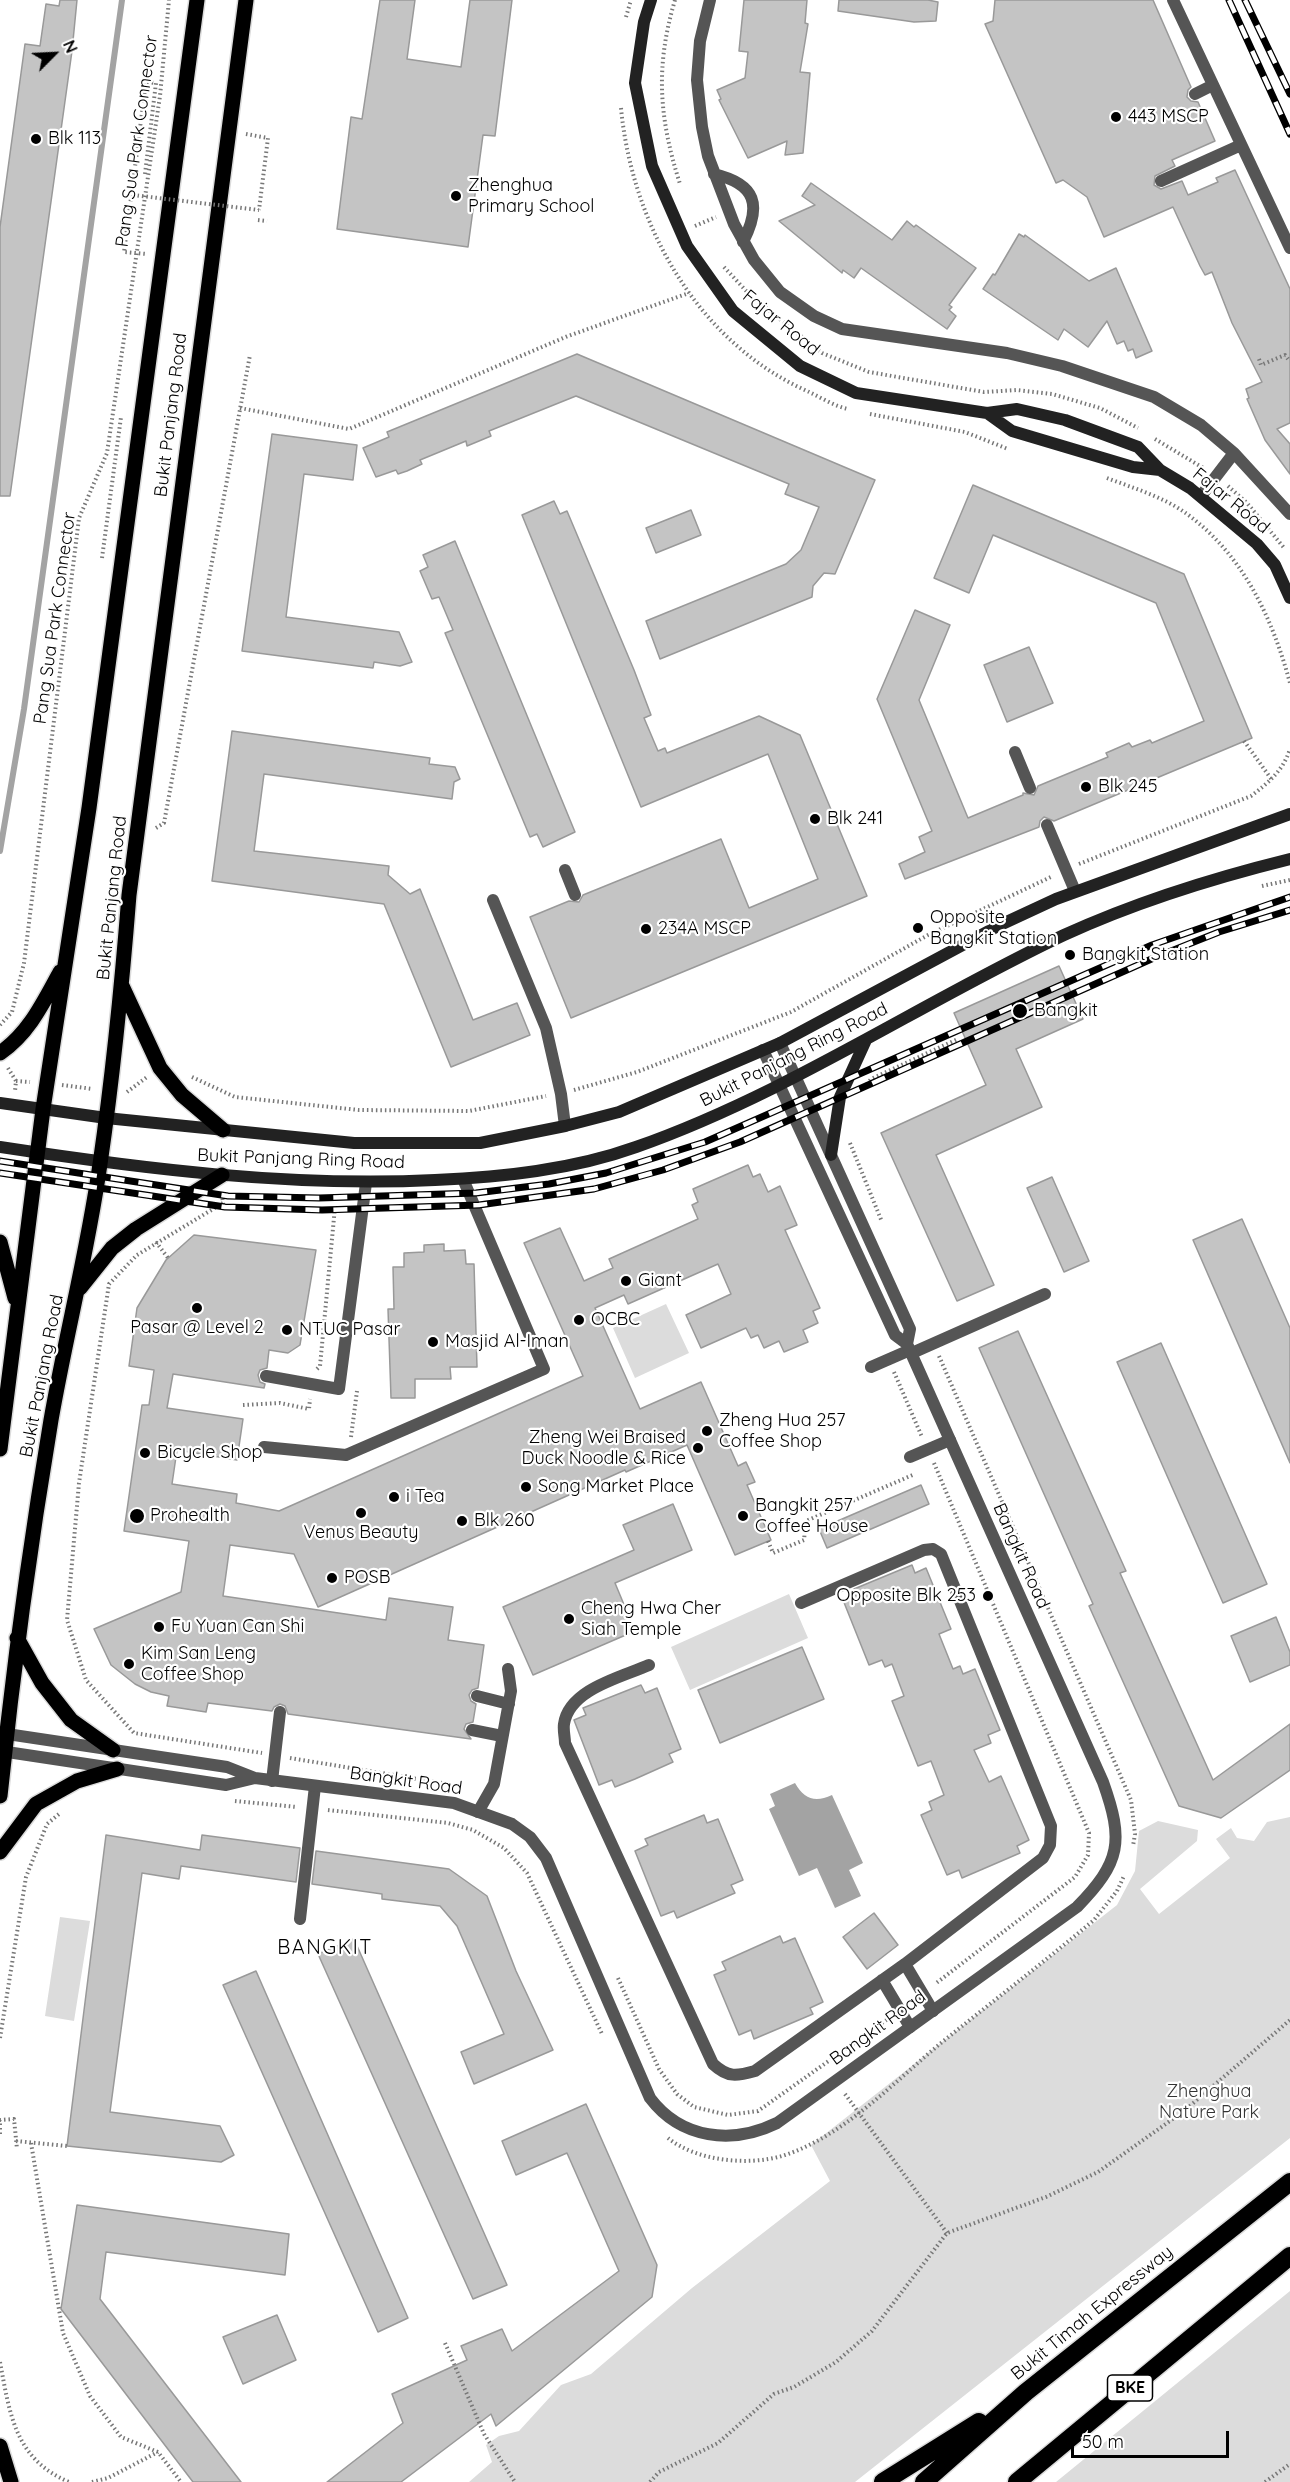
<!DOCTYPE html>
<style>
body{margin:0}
#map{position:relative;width:1290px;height:2482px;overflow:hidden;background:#fff;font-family:Quicksand,sans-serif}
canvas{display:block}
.north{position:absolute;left:24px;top:24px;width:60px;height:60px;-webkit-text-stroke:4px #fff;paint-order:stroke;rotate:66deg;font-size:16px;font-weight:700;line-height:24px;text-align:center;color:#000}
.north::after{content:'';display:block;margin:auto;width:21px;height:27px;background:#000;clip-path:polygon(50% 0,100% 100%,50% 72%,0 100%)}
.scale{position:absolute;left:1071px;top:2431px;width:158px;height:27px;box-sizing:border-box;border:3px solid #000;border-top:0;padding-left:8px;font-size:18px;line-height:21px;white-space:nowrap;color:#000;-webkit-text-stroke:4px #fff;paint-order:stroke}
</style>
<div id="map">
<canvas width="1290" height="2482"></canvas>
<div class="north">N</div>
<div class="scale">50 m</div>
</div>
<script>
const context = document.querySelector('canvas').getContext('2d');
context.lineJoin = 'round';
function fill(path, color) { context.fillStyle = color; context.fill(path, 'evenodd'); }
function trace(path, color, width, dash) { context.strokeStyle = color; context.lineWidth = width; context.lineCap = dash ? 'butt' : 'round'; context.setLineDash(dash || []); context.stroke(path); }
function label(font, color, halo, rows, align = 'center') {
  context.font = font + ' Quicksand,sans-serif'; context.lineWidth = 4.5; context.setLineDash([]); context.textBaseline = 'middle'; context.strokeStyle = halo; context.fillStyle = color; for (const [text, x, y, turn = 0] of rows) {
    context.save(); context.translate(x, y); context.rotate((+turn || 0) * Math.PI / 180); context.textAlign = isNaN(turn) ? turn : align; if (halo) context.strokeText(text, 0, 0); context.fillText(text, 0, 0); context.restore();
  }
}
fill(new Path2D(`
 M666 1304 689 1353 635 1378 613 1328Z
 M789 1594 808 1638 690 1690 671 1647Z
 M1290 1817V2138L855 2482H469L492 2462 486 2445 499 2436 519 2431 561 2385 591 2374 692 2288 830 2181 811 2145 1117 1905 1135 1871 1139 1831 1158 1821 1198 1830 1197 1841 1140 1889 1159 1914 1230 1858 1216 1839 1231 1828 1237 1838 1254 1841 1267 1822Z
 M60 1917 90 1921 74 2021 45 2016Z
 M1290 2291V2482H1056Z`), '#dcdcdc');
fill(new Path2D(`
 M795 1783C804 1799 815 1803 832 1795L863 1863 849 1870 861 1896 835 1908 817 1868 799 1876 769 1809 775 1806 770 1794Z`), '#a3a3a3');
trace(new Path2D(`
 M0 851 24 709 122 0`), '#a3a3a3', 6);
const building = new Path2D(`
 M60 0H77L72 51 10 496H0V227L25 44 40 46 46 4 59 6Z
 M380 0H415L407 59 461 67 470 0H512L495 136 483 135 468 247 337 229 351 117 362 119Z
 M744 0H807L805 23 808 24 800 72 810 73 803 153 785 155 787 141 748 158 719 100 721 99 717 90 745 78 748 52 739 51Z
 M839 0H928L938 2 936 21 914 22 838 11Z
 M995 0H1153L1191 87 1188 90 1187 97 1191 101 1198 102 1215 141 1172 160 1175 166 1155 176 1154 185 1161 189 1182 181 1188 195 1218 182 1216 178 1235 170 1290 289V423L1277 429 1290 444V474L1265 440 1247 399 1249 398 1246 389 1262 382 1232 323 1212 272 1205 275 1200 266 1173 207 1104 237 1087 197 1063 180 1056 183 985 24 993 21Z
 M811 183 892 240 907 221 914 227 916 225 976 268 949 305 952 307 949 310 956 316 947 329 861 268 854 278 843 270 842 273 779 221 815 205 802 196Z
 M1019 234 1024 237 1025 235 1089 281 1116 268 1152 351 1136 358 1133 349 1128 351 1124 341 1117 344 1107 321 1088 347 1064 329 1058 340 983 289 993 274 995 275Z
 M577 354 875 480 835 574 824 573 813 586 812 597 660 659 646 621 786 564 801 550 819 507 785 494 789 484 576 396 489 431 491 436 467 446 466 441 420 460 422 464 407 471 398 474 396 470 376 477 363 448 389 437 387 432Z
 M272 434 357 445 353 480 304 474 286 617 399 632 412 662 400 666 374 662 373 668 242 651Z
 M973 485 1184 574 1252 738 1054 821 1044 817 1040 821 1039 827 905 879 899 864 925 852 919 837 932 831 877 699 915 610 950 625 919 700 968 818 1023 795V793L1034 795 1038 786 1108 757 1106 753 1129 743 1132 747 1150 740 1152 743 1204 721 1156 603 993 535 969 593 934 578Z
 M554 501 560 514 567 511 634 670 651 715 644 718 658 751 665 748 667 753 759 716 800 735 867 896 571 1018 530 917 569 901 579 902 583 895 721 839 749 908 818 879 768 754 641 807 522 515Z
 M691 510 701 535 656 553 646 528Z
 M455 541 575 832 543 847 537 834 530 837 445 633 453 630 439 597 432 599 420 571 428 567 423 555Z
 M1029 647 1053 703 1007 722 984 665Z
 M232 731 430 758 429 764 455 767 460 779 454 782 452 799 264 774 254 851 389 866 388 875 410 894 420 889 473 1020 517 1003 530 1035 451 1067 384 904 212 881Z
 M1059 966 1083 1019 1016 1049 1042 1107 936 1155 994 1285 957 1301 881 1133 986 1085 954 1013Z
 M748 1165 753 1177 760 1174 768 1192 780 1186 797 1225 785 1230 820 1308 813 1311 818 1323 803 1330 808 1342 784 1352 779 1341 764 1348 758 1335 751 1338 746 1328 701 1348 686 1315 731 1294 718 1264 628 1304 624 1295 595 1308 640 1409 701 1382 738 1466 746 1462 755 1482 747 1485 771 1540 735 1555 687 1445 626 1472 625 1470 318 1607 294 1554 230 1545 223 1596 386 1620 389 1598 453 1607 448 1640 484 1645 478 1688 472 1690 469 1695 471 1701 476 1704 473 1722 466 1724 464 1729 471 1739 288 1714 285 1706 280 1704 274 1707 272 1711 208 1703 206 1712 167 1706 169 1696 151 1692 135 1684 111 1665 94 1629 181 1592 189 1541 124 1531 142 1405H149L154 1370 129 1366 137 1308 166 1260 194 1235 316 1250 300 1345 288 1353 269 1350 267 1368 260 1370 258 1375 260 1382 265 1384 264 1388 173 1374 167 1408 243 1419 237 1460 177 1450 172 1484 237 1494 236 1503 279 1511 583 1376 524 1243 560 1228 584 1281 613 1268 609 1259 698 1219 692 1205 698 1202 693 1189Z
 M1052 1177 1089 1261 1064 1272 1027 1188Z
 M1242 1219 1290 1328V1463L1193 1240Z
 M444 1244V1251L465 1250 466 1264H474L477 1367H450L451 1379H415V1398H391L388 1309H394L393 1267H404V1253L424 1252V1245Z
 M1018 1331 1126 1571 1120 1573 1213 1780 1290 1724V1770L1221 1818 1179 1806 1089 1606 1093 1604 979 1348Z
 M1161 1343 1267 1584 1223 1603 1117 1362Z
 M921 1485 929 1504 827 1548 819 1529Z
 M673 1504 692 1550 615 1583 635 1631 533 1675 503 1607 634 1550 623 1525Z
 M912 1565 915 1573 926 1568 951 1629 939 1634 953 1669 960 1666 963 1674 975 1669 1000 1730 988 1735 991 1743 974 1750 989 1782 1001 1776 1029 1840 1017 1846 1020 1853 962 1878 959 1870 947 1875 921 1815 932 1810 929 1802 944 1795 931 1761 918 1766 892 1701 904 1696 892 1664 885 1667 882 1660 869 1665 843 1600 856 1595 854 1589Z
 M1276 1617 1290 1652V1665L1250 1682 1231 1636Z
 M802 1647 824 1699 720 1743 698 1690Z
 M641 1685 645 1693 657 1688 681 1749 669 1754 673 1762 635 1779 615 1787 612 1780 599 1785 574 1720 586 1715 583 1708Z
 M704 1815 707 1823 718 1819 743 1880 731 1885 735 1893 677 1918 674 1911 661 1916 635 1851 648 1845 645 1839Z
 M106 1835 200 1850 202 1835 300 1848 296 1882 181 1866 179 1879 142 1873 110 2112 220 2126 234 2155 221 2162 67 2146Z
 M316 1851 449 1869 487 1896 516 1971 553 2050 474 2084 461 2052 504 2034 457 1926 440 1906 382 1899V1894L312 1884Z
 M874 1913 898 1945 867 1969 843 1937Z
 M780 1936 783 1943 795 1938 823 2002 810 2008 813 2014 754 2039 751 2030 739 2035 714 1975 726 1970 722 1962Z
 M354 1939 507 2285 473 2299 318 1954Z
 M256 1971 408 2318 378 2332 223 1985Z
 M586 2104 657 2265 652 2297 496 2426 491 2414 401 2482H327L403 2423 392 2394 467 2360 461 2346 502 2329 512 2351 619 2271 567 2153 516 2175 502 2141Z
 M77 2205 289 2234 285 2275 106 2252 100 2299 241 2482H193L61 2309Z
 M277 2315 296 2360 243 2384 223 2337Z`);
fill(building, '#c4c4c4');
trace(building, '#999', 1.5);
const primary = new Path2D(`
 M122 986 160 1068 182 1095 223 1130
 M0 1053C29 1033 43 1003 60 972
 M0 1242 15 1298
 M80 1288 112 1248 136 1229 222 1175
 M0 1449 43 1109 89 808 197 0
 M17 1638 42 1683 71 1720 113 1750
 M0 1796C13 1670 30 1545 51 1420 66 1334 88 1250 100 1164 113 1075 122 984 129 895L246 0
 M0 1852 36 1804 77 1781 117 1769
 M0 2446 11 2482`);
const highway = new Path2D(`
 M883 2482 979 2422
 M924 2482 1026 2392 1290 2182
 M1017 2482 1290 2256`);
trace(primary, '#dbdbdb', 18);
trace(highway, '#dbdbdb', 21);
trace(new Path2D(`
 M675 0C655 67 659 118 680 184
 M626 17 631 0
 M621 108C632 224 697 342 807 391 820 397 834 406 848 409
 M246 134 268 138 259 210
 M145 174 156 83 146 82 124 252 147 254
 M258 220 267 221
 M695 226 716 217
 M724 267 750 295 822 353 869 372 984 392 1017 390 1052 394 1100 408 1138 428
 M1259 359 1261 365 1285 355 1288 359
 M240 408 349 429 568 336 689 293
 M870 414 965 432 1008 449
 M1155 439 1205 469
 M1107 478C1133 488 1164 497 1187 514 1243 555 1272 617 1290 683
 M1228 486 1247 503 1285 549
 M102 558 121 417
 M1244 741 1272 780
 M156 828 164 823 250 355
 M1079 864 1251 796C1268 783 1283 771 1290 749
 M1262 886 1290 880
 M0 1025 12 1012 24 963 79 518 107 453 160 96 169 0
 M8 1068 16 1081 15 1091
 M192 1077 235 1097 359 1110 469 1111 546 1096
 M16 1081 30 1082
 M62 1085 93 1089
 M864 1088 871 1079 958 1039
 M574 1090 637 1072 791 1012 928 935 1053 876
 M127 1092 147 1077
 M850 1143 882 1222
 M222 1194 223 1203 137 1255 109 1284 79 1483 67 1620 86 1680 134 1733 262 1753
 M156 1242 168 1258
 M939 1356 1131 1800 1135 1834 1133 1846
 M317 1369 320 1366 335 1207
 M894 1372 922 1437
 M243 1405 280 1403 309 1409 310 1399
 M351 1437 357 1391
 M934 1463 1089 1833 1088 1855 1075 1877 935 1984
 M768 1541 773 1553 804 1540 806 1521 915 1474
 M290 1758 442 1783
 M235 1801 297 1807
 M328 1810 448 1823 473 1830 504 1848 527 1873 602 2034
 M618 1978 659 2069 677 2094 694 2107 728 2115 758 2111 888 2019
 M0 2038 26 1877 47 1824 59 1814
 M845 2094 947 2233
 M0 2134V2120L14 2119 17 2149
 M668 2138C696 2161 748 2166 782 2156 843 2137 893 2083 941 2043 992 2002 1044 1962 1094 1920L1117 1891 1124 1876
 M16 2141 67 2146
 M31 2143 63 2333 90 2396 121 2437 158 2452 181 2482
 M445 2343 484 2434 515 2482
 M0 2362C10 2415 15 2459 69 2482
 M92 2482 108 2478 158 2452
 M650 2482 659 2472 718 2443 774 2394 794 2387 836 2362 872 2331 947 2233 1046 2197 1098 2172 1184 2111 1290 2020
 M1265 2482 1290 2464`), '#777', 4, [1.5, 3]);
trace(new Path2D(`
 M710 0 700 41 697 80 702 127 708 156 734 224 754 260 780 292 814 316 842 329 1007 353 1062 366 1154 397 1201 425 1234 453 1290 514
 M1173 0 1290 248
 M1195 94 1213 85
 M714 174C756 184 762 205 743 242
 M1161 181 1241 145
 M1201 496 1234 453
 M1015 752 1030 788
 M1047 825 1075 891
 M565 870 575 895
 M493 900 546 1028 561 1094 565 1126
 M912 1353 1045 1294
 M871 1367 910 1350
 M266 1376 339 1389 366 1183
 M264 1447 346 1455 544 1369 463 1179
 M910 1457 950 1440
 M649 1665C622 1677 569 1689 564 1724 563 1730 565 1737 565 1743L713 2064C728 2078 737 2076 755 2071L905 1964 1043 1858 1050 1845 1051 1826 941 1554 933 1549 924 1550 801 1603
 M477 1696 509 1704
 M472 1730 502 1736
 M272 1781 280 1712
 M478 1812 494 1784 511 1691 508 1669
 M300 1919 315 1786
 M905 1964 933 2011
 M882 1980 910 2027`), '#555', 12);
trace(new Path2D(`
 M780 1043 910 1329 907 1344
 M0 1733 227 1767 255 1778 454 1803 512 1824 530 1837 546 1858 650 2098C681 2139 732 2145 777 2123L1077 1907C1121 1862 1124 1841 1103 1782L907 1344 895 1335 763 1050
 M0 1751 226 1785 255 1778`), '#555', 12);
trace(new Path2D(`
 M651 0 644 22 635 83 652 166 687 246 733 311 800 366 856 393 987 413 1017 409 1065 420 1138 447 1160 470 1190 488 1257 544 1275 565 1290 598
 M987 413 1012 431 1133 467 1160 470
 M0 1103 106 1118 354 1143H480L565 1126 619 1112 780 1043 1000 925 1056 899 1290 814
 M0 1147C144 1169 289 1187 435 1180 502 1177 572 1170 636 1147 787 1094 920 1003 1064 935 1136 902 1213 878 1290 859
 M831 1155 840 1097 866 1040`), '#222', 12);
trace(primary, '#000', 15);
trace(highway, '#000', 18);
const rail = new Path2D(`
 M1229 0 1290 134
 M1245 0 1290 94
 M0 1161 228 1196 319 1198 476 1193 549 1184 606 1173 705 1142 1152 945 1290 897
 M0 1173 225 1207 322 1210 479 1205 594 1189 663 1170 740 1142 1156 957 1219 932 1290 910`);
trace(rail, '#000', 7);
trace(rail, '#fff', 4.5, [14]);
trace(new Path2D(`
 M133 195 259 210`), '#777', 4, [1.5, 3]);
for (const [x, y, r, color] of [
 [1116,117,6,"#000"],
 [36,139,6,"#000"],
 [456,196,6,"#000"],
 [1086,787,6,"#000"],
 [815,819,6,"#000"],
 [918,928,6,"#000"],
 [646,929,6,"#000"],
 [1070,955,6,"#000"],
 [1020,1011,8,"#000"],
 [626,1281,6,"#000"],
 [197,1308,6,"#000"],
 [579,1320,6,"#000"],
 [287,1330,6,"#000"],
 [433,1342,6,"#000"],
 [707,1431,6,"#000"],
 [698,1448,6,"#000"],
 [145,1453,6,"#000"],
 [526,1487,6,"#000"],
 [394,1497,6,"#000"],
 [361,1513,6,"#000"],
 [137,1516,8,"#000"],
 [743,1516,6,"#000"],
 [462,1521,6,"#000"],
 [332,1578,6,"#000"],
 [988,1596,6,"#000"],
 [569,1619,6,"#000"],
 [159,1627,6,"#000"],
 [129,1664,6,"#000"]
]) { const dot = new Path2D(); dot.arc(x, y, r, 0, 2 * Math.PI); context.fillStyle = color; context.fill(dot); trace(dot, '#fff', 2); }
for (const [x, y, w] of [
 [1130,2388,45]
]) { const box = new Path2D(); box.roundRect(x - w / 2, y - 13, w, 26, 4.5); context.fillStyle = '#fff'; context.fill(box); trace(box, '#000', 1.5); }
label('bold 16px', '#000', null, [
 ["BKE",1130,2388]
]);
label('18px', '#000', '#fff', [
 ["443 MSCP",1128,117],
 ["Blk 113",48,139],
 ["Zhenghua",468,186],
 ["Primary School",468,207],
 ["Blk 245",1098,787],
 ["Blk 241",827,819],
 ["Opposite",930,918],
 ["Bangkit Station",930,939],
 ["234A MSCP",658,929],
 ["Bangkit Station",1082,955],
 ["Bangkit",1034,1011],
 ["Giant",638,1281],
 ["OCBC",591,1320],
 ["Pasar @ Level 2",197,1328,"center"],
 ["NTUC Pasar",299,1330],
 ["Masjid Al-Iman",445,1342],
 ["Zheng Hua 257",719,1421],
 ["Coffee Shop",719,1442],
 ["Zheng Wei Braised",686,1438,"right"],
 ["Duck Noodle & Rice",686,1459,"right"],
 ["Bicycle Shop",157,1453],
 ["Song Market Place",538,1487],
 ["i Tea",406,1497],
 ["Bangkit 257",755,1506],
 ["Coffee House",755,1527],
 ["Prohealth",150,1516],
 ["Blk 260",474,1521],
 ["Venus Beauty",361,1533,"center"],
 ["POSB",344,1578],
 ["Opposite Blk 253",976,1596,"right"],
 ["Cheng Hwa Cher",581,1609],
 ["Siah Temple",581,1630],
 ["Fu Yuan Can Shi",171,1627],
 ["Kim San Leng",141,1654],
 ["Coffee Shop",141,1675]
], 'left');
label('18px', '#000', '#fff', [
 ["Pang Sua Park Connector",137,141,-82],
 ["Fajar Road",781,323,39],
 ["Bukit Panjang Road",171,415,-83],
 ["Fajar Road",1231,501,39],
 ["Pang Sua Park Connector",55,618,-82],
 ["Bukit Panjang Road",112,898,-84],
 ["Bukit Panjang Ring Road",794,1055,-27],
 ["Bukit Panjang Ring Road",301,1159,2],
 ["Bukit Panjang Road",42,1376,-79],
 ["Bangkit Road",1021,1556,66],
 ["Bangkit Road",406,1781,8],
 ["Bangkit Road",878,2028,-36],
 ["Bukit Timah Expressway",1092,2313,-39]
]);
label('18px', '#333', '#fff', [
 ["Zhenghua",1209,2092],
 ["Nature Park",1209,2113]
]);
context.letterSpacing = '1.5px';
label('20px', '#000', '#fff', [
 ["BANGKIT",325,1948]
]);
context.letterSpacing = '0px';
</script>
